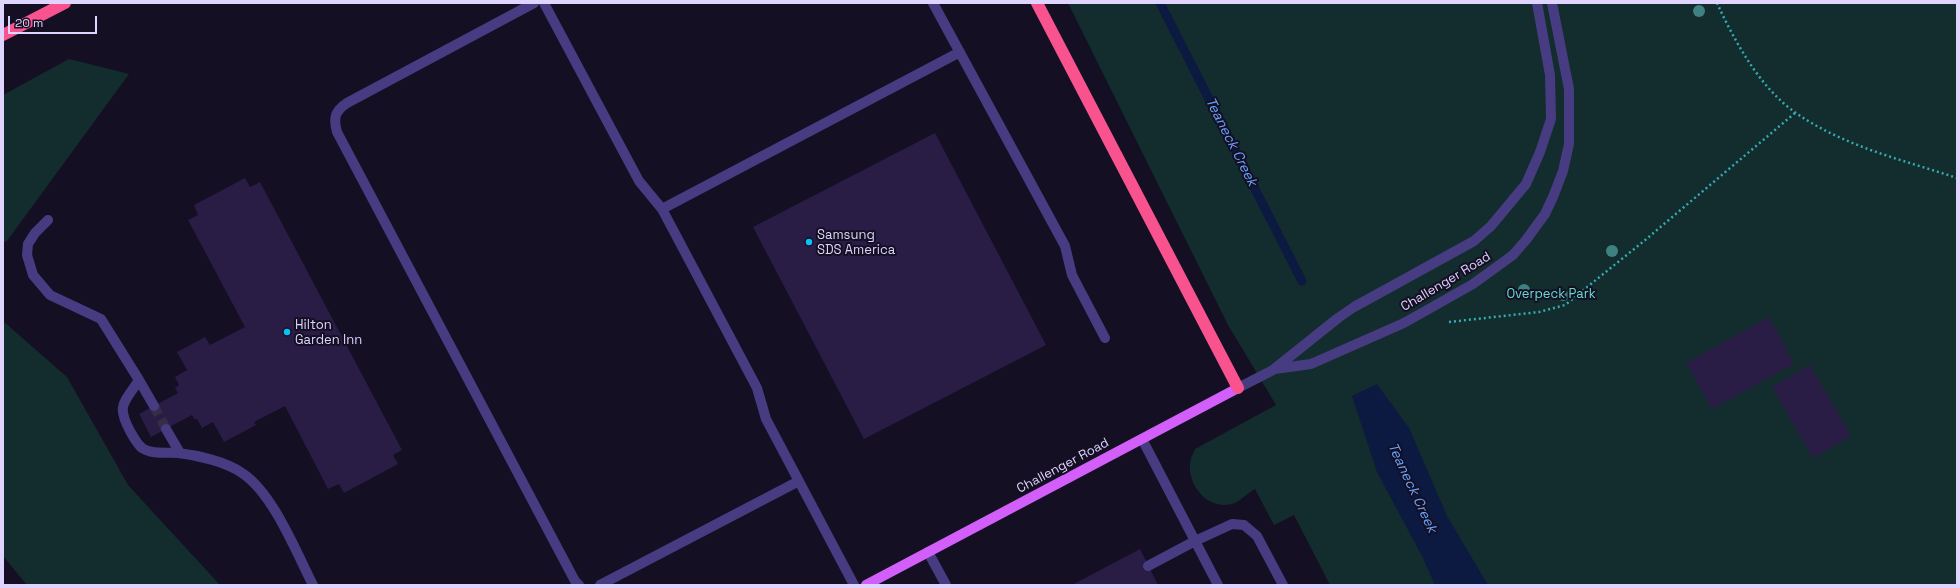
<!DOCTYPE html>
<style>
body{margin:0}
#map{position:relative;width:1960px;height:588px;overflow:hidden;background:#150f24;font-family:"Space Grotesk",sans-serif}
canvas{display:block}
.frame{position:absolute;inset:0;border:4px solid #ded4fe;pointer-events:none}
.scale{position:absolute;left:8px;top:16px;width:89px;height:18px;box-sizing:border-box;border:2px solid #ded4fe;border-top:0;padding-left:5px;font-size:12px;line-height:14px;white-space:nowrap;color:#ded4fe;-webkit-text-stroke:3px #150f24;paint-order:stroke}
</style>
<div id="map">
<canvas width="1960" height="588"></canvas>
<div class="frame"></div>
<div class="scale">20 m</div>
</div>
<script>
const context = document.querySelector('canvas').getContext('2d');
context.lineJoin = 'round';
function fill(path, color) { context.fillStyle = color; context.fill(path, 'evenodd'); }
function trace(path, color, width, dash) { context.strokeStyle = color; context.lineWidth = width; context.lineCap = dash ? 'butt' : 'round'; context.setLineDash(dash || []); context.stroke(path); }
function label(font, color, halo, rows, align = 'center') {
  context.font = font + ' "Space Grotesk",sans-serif'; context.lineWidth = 4; context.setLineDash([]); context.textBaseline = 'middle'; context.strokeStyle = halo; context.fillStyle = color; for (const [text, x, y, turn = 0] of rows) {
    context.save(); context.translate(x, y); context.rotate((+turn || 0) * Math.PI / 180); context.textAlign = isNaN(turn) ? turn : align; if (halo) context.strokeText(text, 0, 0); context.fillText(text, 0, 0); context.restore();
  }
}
fill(new Path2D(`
 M1068 3H1957V585H1330L1294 515 1274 525 1255 489C1248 493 1239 502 1232 504 1208 510 1188 486 1190 464 1190 459 1193 454 1195 449L1276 405 1228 325Z
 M69 59 129 74 7 241 3 242V95Z
 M3 321 67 377 128 485 220 585H27L3 556Z`), '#132c2e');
fill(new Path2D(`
 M1377 384 1409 428 1447 516 1488 585H1435L1423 558 1377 472 1352 396Z`), '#0c1941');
trace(new Path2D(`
 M1160 3 1302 281`), '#0c1941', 9);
fill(new Path2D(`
 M935 133 1046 345 864 439 753 227Z
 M245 178 250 187 260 182 402 450 393 455 398 464 344 493 339 484 328 489 285 406 254 422 256 425 224 442 213 422 202 428 197 419H194L192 415 151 437 139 414 178 393 175 388 179 385 175 377 187 370 177 352 205 337 210 345 245 327 188 220 198 215 194 205Z
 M1769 317 1794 364 1712 409 1686 363Z
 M1810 365 1851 436 1813 458 1772 387Z
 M1140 549 1158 585H1072Z`), '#291c45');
trace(new Path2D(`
 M154 406 166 429`), '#332d45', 10, [10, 5]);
trace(new Path2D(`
 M1717 3C1735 42 1760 88 1796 113 1843 146 1903 160 1957 178
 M1449 322 1539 312 1565 305 1644 241 1795 113`), '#33abb3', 2.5, [2, 3]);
trace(new Path2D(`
 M534 3 347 103C335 111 333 118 337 132L575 581 579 585
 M544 3 639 181 662 209 757 388 766 419 854 585
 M933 3 1065 246 1072 275 1105 338
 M662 209 960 52
 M48 220 35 233 28 244 27 255 33 275 50 295 101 319 139 380C124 403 116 405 130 431 133 436 137 444 142 448 152 455 167 452 178 453 197 455 227 462 242 473 273 493 296 552 313 585
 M1275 369 1311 364 1404 323 1473 284 1513 255 1526 240 1545 214 1553 197 1563 171 1569 144V89L1552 3
 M139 380 154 406
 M1238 388 1273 370 1338 318 1354 307 1474 241 1491 226 1526 184 1540 152 1551 119 1550 75 1537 3
 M166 429 180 453
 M1142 439 1218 585
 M928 552 946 585
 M1148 566 1195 541 1232 524 1244 525 1257 536 1283 585
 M600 585 799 481`), '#473c82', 10);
trace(new Path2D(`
 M866 585 1238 388`), '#d25ffa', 10);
trace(new Path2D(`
 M1037 3 1238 388
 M3 35 65 3`), '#f9538f', 12);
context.fillStyle = '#3f8080';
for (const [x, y] of [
 [1699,11],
 [1612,251],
 [1524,290],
 [1563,295]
]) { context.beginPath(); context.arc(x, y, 6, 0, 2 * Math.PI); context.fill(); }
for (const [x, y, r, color] of [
 [809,242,4,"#08c1f6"],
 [287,332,4,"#08c1f6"]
]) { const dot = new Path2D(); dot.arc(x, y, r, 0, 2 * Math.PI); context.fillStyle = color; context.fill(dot); trace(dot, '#150f24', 1.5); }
label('13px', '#ded4fe', '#150f24', [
 ["Samsung",817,235],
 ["SDS America",817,250],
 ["Hilton",295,325],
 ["Garden Inn",295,340]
], 'left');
label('13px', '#ded4fe', '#150f24', [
 ["Challenger Road",1446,282,-31],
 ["Challenger Road",1063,466,-28]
]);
label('13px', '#62dccc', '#150f24', [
 ["Overpeck Park",1551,294]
]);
label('italic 14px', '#65a3fa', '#150f24', [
 ["Teaneck Creek",1231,142,63],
 ["Teaneck Creek",1412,488,65]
]);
</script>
